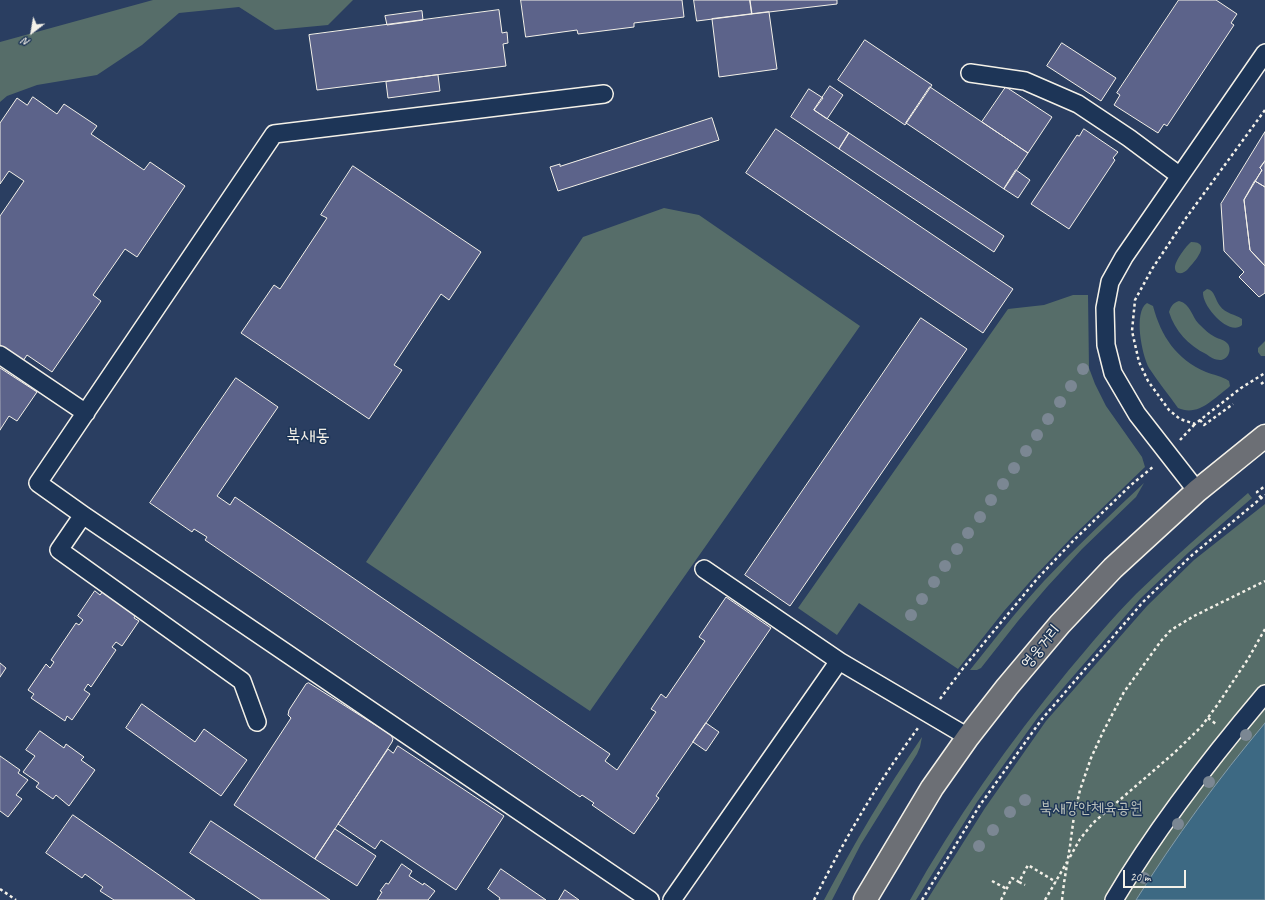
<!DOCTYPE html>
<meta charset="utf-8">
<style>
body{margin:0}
#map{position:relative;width:1265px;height:900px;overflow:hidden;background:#2a3e61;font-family:Caveat,sans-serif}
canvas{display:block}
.north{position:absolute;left:12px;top:12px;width:40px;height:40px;-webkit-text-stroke:3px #1d3557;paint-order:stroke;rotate:211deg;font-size:11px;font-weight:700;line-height:16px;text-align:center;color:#f4f1e8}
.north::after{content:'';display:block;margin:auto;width:14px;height:18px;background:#f4f1e8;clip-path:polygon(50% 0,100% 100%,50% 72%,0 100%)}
.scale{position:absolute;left:1123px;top:870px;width:63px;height:18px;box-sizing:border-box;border:2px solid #f4f1e8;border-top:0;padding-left:5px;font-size:12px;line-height:14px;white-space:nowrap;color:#f4f1e8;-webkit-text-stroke:3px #1d3557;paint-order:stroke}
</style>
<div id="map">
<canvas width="1265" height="900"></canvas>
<div class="north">N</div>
<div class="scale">20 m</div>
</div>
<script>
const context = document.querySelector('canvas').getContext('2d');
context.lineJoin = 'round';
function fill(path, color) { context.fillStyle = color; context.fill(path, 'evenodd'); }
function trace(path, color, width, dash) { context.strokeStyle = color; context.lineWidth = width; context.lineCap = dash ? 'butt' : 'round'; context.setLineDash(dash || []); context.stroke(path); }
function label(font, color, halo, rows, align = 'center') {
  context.font = font + ' Caveat,"Poor Story",sans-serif'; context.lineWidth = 3; context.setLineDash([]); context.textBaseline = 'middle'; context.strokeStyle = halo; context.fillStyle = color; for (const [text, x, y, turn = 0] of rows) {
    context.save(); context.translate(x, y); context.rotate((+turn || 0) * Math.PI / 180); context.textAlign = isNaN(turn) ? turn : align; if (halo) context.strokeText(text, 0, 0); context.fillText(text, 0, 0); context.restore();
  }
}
fill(new Path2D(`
 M153 0H353L328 25 275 30 239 7 179 13 142 45 97 75 37 85 7 96 0 102V42Z
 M664 208 699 215 860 326 590 711 366 562 583 237Z
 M1191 242C1213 242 1194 262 1188 269 1183 275 1174 275 1175 266 1176 260 1186 246 1191 242Z
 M1207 289C1215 290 1215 300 1220 306 1226 314 1235 314 1242 319V325C1230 337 1202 307 1203 292Z
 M1073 295H1088L1089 368 1095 384 1106 406 1142 457 1145 467 1072 537 1035 576 1004 611 958 669 859 603 837 635 798 608 1008 309 1044 305Z
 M1179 301C1191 304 1192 318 1200 325 1205 330 1209 334 1215 337 1219 339 1225 340 1228 344 1232 350 1228 360 1220 360 1215 360 1210 357 1206 354 1188 345 1175 331 1169 312 1171 306 1173 303 1179 301Z
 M1147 303 1153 306C1161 336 1176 359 1206 372 1213 375 1222 376 1229 381L1230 386 1228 388C1213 399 1198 417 1178 408 1169 395 1158 382 1149 368 1142 355 1133 312 1147 303Z
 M1265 341V356H1261L1258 352V348Z
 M1144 483 1136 497 1082 549 1047 587 1018 621 981 668 977 670H970C994 640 1018 609 1044 581 1076 547 1110 515 1144 483Z
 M1248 493 1252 498 1188 553 1140 599 1038 717 977 802 916 900H910C955 819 1009 743 1068 671 1090 645 1112 618 1136 594 1172 559 1210 526 1248 493Z
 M1265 504V723C1218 779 1175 838 1136 900H927L985 808 1046 721 1147 606 1194 560Z
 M922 737 920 747 917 754 861 844 832 900H824C854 844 886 789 922 737Z`), '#566d69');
const water = new Path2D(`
 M1265 723V900H1136C1175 838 1218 779 1265 723Z`);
fill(water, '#3d6983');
trace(water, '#869fab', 1);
const building = new Path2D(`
 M521 0H682L684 17 634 23V27L578 34 577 30 526 37Z
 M694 0H750L752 14 697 21Z
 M750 0H837V4L752 14Z
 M1179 0H1216L1237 14 1231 23 1234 25 1167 126 1164 124 1158 133 1114 105 1120 95 1117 93Z
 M499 10 502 33 507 32 508 43 503 44 506 66 317 90 309 35Z
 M422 11 423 20 387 25 385 16Z
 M769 12 777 69 719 77 712 19Z
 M865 40 932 85 905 125 838 80Z
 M1062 43 1116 78 1101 101 1047 66Z
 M438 75 440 91 388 98 386 82Z
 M830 86 843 95 827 119 814 110Z
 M930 87 1028 153 1004 189 906 123Z
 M1006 87 1052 117 1028 153 982 122Z
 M809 89 823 98 814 110 849 133 839 149 791 117Z
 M33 97 57 114 64 104 97 126 91 134 144 170 150 162 185 186 137 257 125 249 93 295 101 301 52 372 27 355 23 361 0 345V216L24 181 9 171 0 184V123L17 98 27 105Z
 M712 118 719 140 558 191 550 167 560 164V166Z
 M776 129 1013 289 983 333 746 173Z
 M1084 129 1118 152 1113 158 1115 160 1069 229 1031 204 1077 135 1079 136Z
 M1265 132V161L1260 168 1262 170 1244 200 1250 250 1265 266V293L1259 297 1239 277 1244 272 1224 251 1221 204Z
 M849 133 1004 236 994 252 839 149Z
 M1265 161V187L1255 181 1262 170 1260 168Z
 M353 166 481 252 449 300 441 294 394 365 402 370 369 419 241 333 274 285 280 289 327 218 321 215Z
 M1016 170 1030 180 1018 198 1004 189Z
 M1255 181 1265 187V266L1250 250 1244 200Z
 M921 318 967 349 790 606 745 575Z
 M0 368 37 392 17 421 9 416 0 430Z
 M236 378 278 407 217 496 230 505 235 497 610 754 605 761 617 770 656 712 651 709 661 694 666 698 705 641 699 637 726 597 771 628 656 796 659 798 634 834 592 805 594 803 582 795 580 797 205 540 207 537 194 529 192 532 150 503Z
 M95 591 100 595 103 591 136 614 134 618 139 621 122 646 116 642 112 647 116 650 91 687 88 684 84 690 90 694 72 720 67 716 65 721 31 698 34 694 28 690 46 664 50 668 54 662 51 660 76 623 79 625 83 620 78 616Z
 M0 663 6 668 0 677Z
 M309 683 391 735 393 739 392 742 315 859 234 805 291 718 288 715 289 710 306 684Z
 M142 704 195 742 204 729 247 760 221 796 126 728Z
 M706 723 719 732 706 751 693 742Z
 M40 731 64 748 66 744 84 757 81 760 95 770 69 806 56 795 53 799 36 787 39 783 23 772 35 756 26 750Z
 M398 746 504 816 456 890 381 840 375 849 338 824 388 749 393 753Z
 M0 756 20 770 18 773 28 780 16 795 22 799 8 817 0 811Z
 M73 815 195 900H114L100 891 103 887 85 874 82 878 46 853Z
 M211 821 330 900H261L190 853Z
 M335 829 376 856 357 886 315 859Z
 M402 864 412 871 409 876 423 885 424 883 435 891 428 900H377L382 892 380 891 386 883 388 884Z
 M501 869 546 900H499L500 898 488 889Z
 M565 890 579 900H559Z`);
fill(building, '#5c638a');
trace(building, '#f4f1e8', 1);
const street = new Path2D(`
 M970 73 1025 81 1078 104 1129 138 1180 176
 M604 94 274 134 38 483 83 515 650 900
 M0 355 86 413
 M1197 491 1137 414 1113 373 1106 345 1105 308 1110 282 1124 257 1265 53
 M83 515 59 550 242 681 257 722
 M704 569 839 661 968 737
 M672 900 839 661
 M1114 900C1157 827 1210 759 1265 694`);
const primary = new Path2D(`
 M865 900 932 788 968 737 1007 687 1060 624 1113 568 1197 491 1265 436`);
trace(street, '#f4f1e8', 20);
trace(primary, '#f4f1e8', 25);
trace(new Path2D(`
 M1265 110 1186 218 1152 269 1135 300 1132 331 1139 362 1148 381 1169 410 1180 419 1195 424 1241 388 1265 373
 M1261 384 1265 381
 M1200 420 1204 425 1233 404
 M1180 440 1195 424
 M1261 498 1257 492 1265 486
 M940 699 964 667 1037 579 1074 540 1131 485 1154 466
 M1208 718 1216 724
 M1070 857 1080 839 1093 823 1174 753 1201 727 1218 704 1248 659 1265 629
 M992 881 1007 889
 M1019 882 1025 885
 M0 889 16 900
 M814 900C844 840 878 782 918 728
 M922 900 980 805 1042 719 1143 602 1191 556 1265 495
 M1001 900 1012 878 1019 882 1028 865 1056 882
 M1045 900 1067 862
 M1062 900 1064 883 1070 846 1074 816 1080 790 1091 758 1103 732 1124 692 1161 641 1171 630 1194 616 1265 581`), '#f4f1e8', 2.5, [3, 3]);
trace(street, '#1d3557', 17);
trace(primary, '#6c6f75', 22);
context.fillStyle = '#7b8793';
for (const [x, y] of [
 [1083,369],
 [1071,386],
 [1060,402],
 [1048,419],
 [1037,435],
 [1026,451],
 [1014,468],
 [1003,484],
 [991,500],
 [980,517],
 [968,533],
 [957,549],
 [945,566],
 [934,582],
 [922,599],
 [911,615],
 [1246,735],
 [1209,782],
 [1025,800],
 [1010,812],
 [1178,824],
 [993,830],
 [979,846],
 [1144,878]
]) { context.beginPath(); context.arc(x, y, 6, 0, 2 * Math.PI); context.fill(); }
label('16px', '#f4f1e8', '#1d3557', [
 ["영웅거리",1041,647,-50]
]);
label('16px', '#bdc3bc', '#1d3557', [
 ["북새강안체육공원",1091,809]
]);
label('18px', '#f4f1e8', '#1d3557', [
 ["북새동",308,436]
]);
</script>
